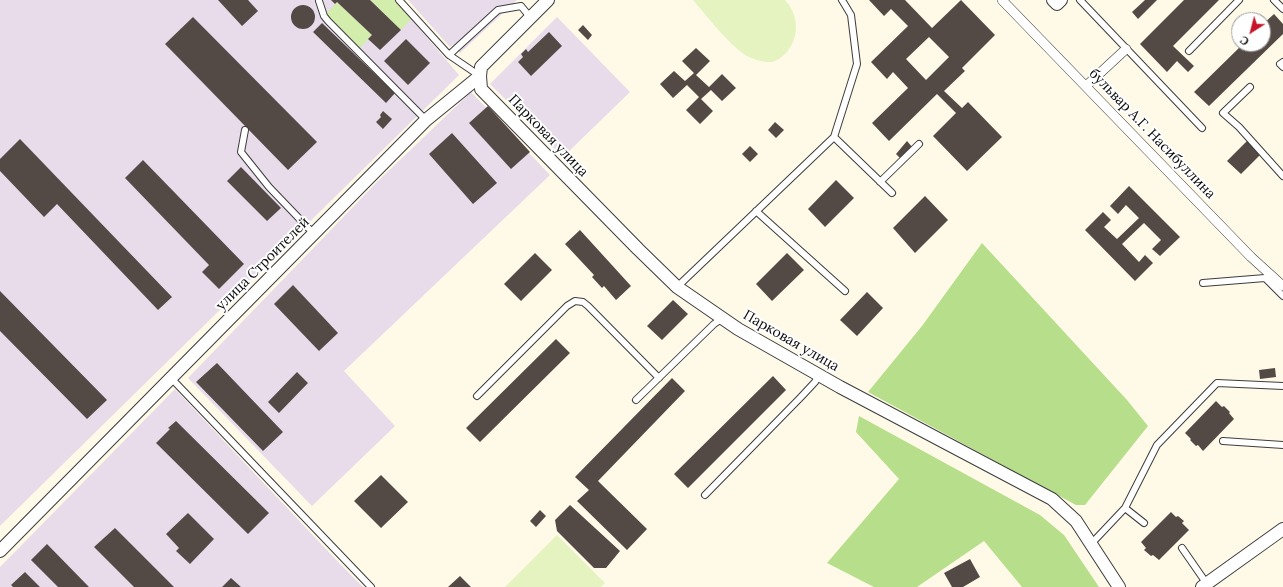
<!DOCTYPE html>
<meta charset="utf-8">
<style>
body{margin:0}
#map{position:relative;width:1283px;height:587px;overflow:hidden;background:#fff9e7;font-family:Lora,serif}
canvas{display:block}
.north{position:absolute;left:1231px;top:12px;width:40px;height:40px;box-sizing:border-box;background:#fff;border:1px solid #9d9d9d;border-radius:50%;rotate:216deg;font-size:11px;font-weight:700;line-height:16px;text-align:center;color:#0a0a0a}
.north::after{content:'';display:block;margin:auto;width:14px;height:18px;background:#c6152b;clip-path:polygon(50% 0,100% 100%,50% 72%,0 100%)}
</style>
<div id="map">
<canvas width="1283" height="587"></canvas>
<div class="north">С</div>
</div>
<script>
const context = document.querySelector('canvas').getContext('2d');
context.lineJoin = 'round';
function fill(path, color) { context.fillStyle = color; context.fill(path, 'evenodd'); }
function trace(path, color, width, dash) { context.strokeStyle = color; context.lineWidth = width; context.lineCap = dash ? 'butt' : 'round'; context.setLineDash(dash || []); context.stroke(path); }
function label(font, color, halo, rows, align = 'center') {
  context.font = font + ' Lora,serif'; context.lineWidth = 4; context.setLineDash([]); context.textBaseline = 'middle'; context.strokeStyle = halo; context.fillStyle = color; for (const [text, x, y, turn = 0] of rows) {
    context.save(); context.translate(x, y); context.rotate((+turn || 0) * Math.PI / 180); context.textAlign = isNaN(turn) ? turn : align; if (halo) context.strokeText(text, 0, 0); context.fillText(text, 0, 0); context.restore();
  }
}
fill(new Path2D(`
 M0 0H395L459 75 0 526Z
 M408 0H517L460 53 453 45 450 47Z
 M557 17 630 92 563 157 490 84Z
 M471 92 550 175 344 371 395 426 312 506 188 378 378 181Z
 M175 389 340 564 363 587H0V567Z`), '#e8dceb');
fill(new Path2D(`
 M370 0H398L414 16 401 30Z
 M337 2 372 35 359 49 324 16Z`), '#d3edad');
fill(new Path2D(`
 M982 243 1127 400 1148 426 1085 505H1076L868 392 922 326Z
 M859 416 1040 515 1064 535 1099 587H1022L984 541 917 587H874L827 563 899 479 856 432Z`), '#b7df8b');
fill(new Path2D(`
 M693 0H785C799 15 800 37 786 53 782 57 776 62 770 62 764 62 755 60 749 57 733 50 705 14 693 0Z
 M557 535 605 583 601 587H505Z`), '#e5f3c0');
fill(new Path2D(`
 M218 0H248L258 11 242 26Z
 M331 0H370L401 30 380 50 368 39 372 35 337 2 335 4Z
 M869 0H905L932 28 961 0 995 35 962 68 965 71 944 91 962 108 968 102 1002 137 967 171 933 136 956 113 937 94 889 141 872 123 908 88 893 72 887 79 871 62 908 26 891 9 884 16ZM929 37 949 57 926 80 906 59Z
 M1145 0H1157L1138 19 1132 12Z
 M1184 0H1219L1173 46 1194 66 1188 72 1177 61 1167 72 1140 44Z
 M291 17a12 12 0 1 1 24 0a12 12 0 1 1-24 0Z
 M1274 14 1283 24V34L1209 106 1194 92 1243 44H1263V24Z
 M193 17 317 142 288 170 165 44Z
 M322 23 395 93 386 103 313 32Z
 M583 25 592 35 588 40 578 30Z
 M549 32 562 46 531 76 518 62 523 57 521 54 526 49 528 52Z
 M406 39 430 63 408 85 384 61Z
 M696 48 710 61 696 75 709 87 722 74 736 88 722 101 711 90 701 99 713 111 700 124 686 110 699 97 687 85 673 98 660 84 674 71 685 81 694 73 682 61Z
 M488 106 530 152 511 169 469 123Z
 M383 111 392 119 383 129 376 122 381 117 380 115Z
 M775 122 784 130 776 138 768 130Z
 M452 133 497 183 473 204 429 154Z
 M20 139 172 297 158 310 57 204 44 217 0 171V159Z
 M1248 140 1261 154 1241 174 1227 161Z
 M907 141 913 148 902 160 896 154Z
 M750 146 758 154 750 162 742 154Z
 M143 160 244 264 219 289 202 272 209 265 125 178Z
 M241 167 281 208 267 221 227 181Z
 M836 180 854 198 825 227 808 209Z
 M1129 186 1180 237 1160 256 1152 249 1161 240 1144 223 1122 244 1139 262 1145 255 1153 263 1135 281 1085 230 1103 212 1111 220 1104 227 1117 239 1139 218 1126 205 1118 214 1110 206Z
 M925 196 948 220 915 253 893 228Z
 M580 230 631 286 616 300 604 286 602 288 592 277 594 275 565 244Z
 M535 253 552 270 521 301 504 284Z
 M787 253 804 270 772 301 756 284Z
 M293 285 338 333 319 351 274 304Z
 M0 291 107 400 87 419 0 331Z
 M867 292 883 308 857 336 840 320Z
 M673 300 688 314 662 340 647 326Z
 M556 339 570 353 480 442 466 428Z
 M217 363 283 432 263 451 196 382Z
 M1275 368 1276 377 1260 379 1259 370Z
 M297 372 308 383 279 413 268 402Z
 M773 376 786 390 688 488 674 474Z
 M672 378 685 391 598 481 647 529 627 550 577 501 589 490 575 477Z
 M1216 401 1222 407 1224 406 1230 412 1229 413 1234 419 1203 451 1198 445 1196 446 1190 440 1191 439 1185 433Z
 M176 421 269 513 248 534 156 443 170 429 168 428Z
 M381 475 408 502 381 528 354 501Z
 M570 505 620 551 606 568H594L557 531 555 520Z
 M540 510 546 516 536 527 530 521Z
 M1171 512 1176 517 1178 516 1184 521 1182 523 1189 530 1159 560 1153 555 1151 556 1144 550 1146 548 1141 542Z
 M188 513 214 539 190 564 176 551 179 548 166 534Z
 M115 528 174 587H134L94 547Z
 M47 544 89 587H58L31 560Z
 M970 559 980 577 963 587H952L944 573Z
 M25 572 40 587H13L11 585Z
 M460 576 471 587H448Z
 M231 578 241 587H222Z`), '#544a45');
const service = new Path2D(`
 M399 0 449 55 480 76
 M1080 0 1202 128
 M1274 0 1283 9
 M319 1 324 16 328 21 426 120
 M1189 51 1239 0
 M449 55 498 10 521 6 530 17
 M1283 62 1280 64 1283 67
 M1250 87 1223 113 1239 127 1283 176
 M245 130 241 152 269 187 314 234
 M834 137 892 193
 M880 182 919 144
 M756 211 845 291
 M1203 283 1265 278 1283 296
 M677 287 834 137 857 64 851 15 842 0
 M171 378 371 587
 M477 396 567 306 575 301 583 302 588 306 659 378
 M636 400 714 324 723 318
 M1223 441 1283 445
 M705 495 801 397 815 382 819 375
 M1125 508 1144 523
 M1091 544 1125 508 1157 445 1217 383 1283 386
 M1182 548 1207 584`);
const pedestrian = new Path2D(`
 M1002 0 1251 257 1283 286
 M1086 86 1126 49`);
const minor = new Path2D(`
 M548 0 481 67 480 76 481 89 638 249 677 287 738 329 840 387 1052 499 1076 521 1119 587
 M1053 0 1057 4 1061 0
 M0 551 426 120 480 76
 M1202 587 1283 529`);
trace(service, '#3d3d3d', 8);
trace(pedestrian, '#3d3d3d', 10);
trace(minor, '#3d3d3d', 14);
trace(service, '#fff', 6);
trace(pedestrian, '#fff', 9);
trace(minor, '#fff', 12);
label('14px', '#0a0a0a', '#fff', [
 ["бульвар А.Г. Насибуллина",1152,134,46],
 ["Парковая улица",548,136,46],
 ["улица Строителей",263,264,-45],
 ["Парковая улица",791,341,30]
]);
</script>
